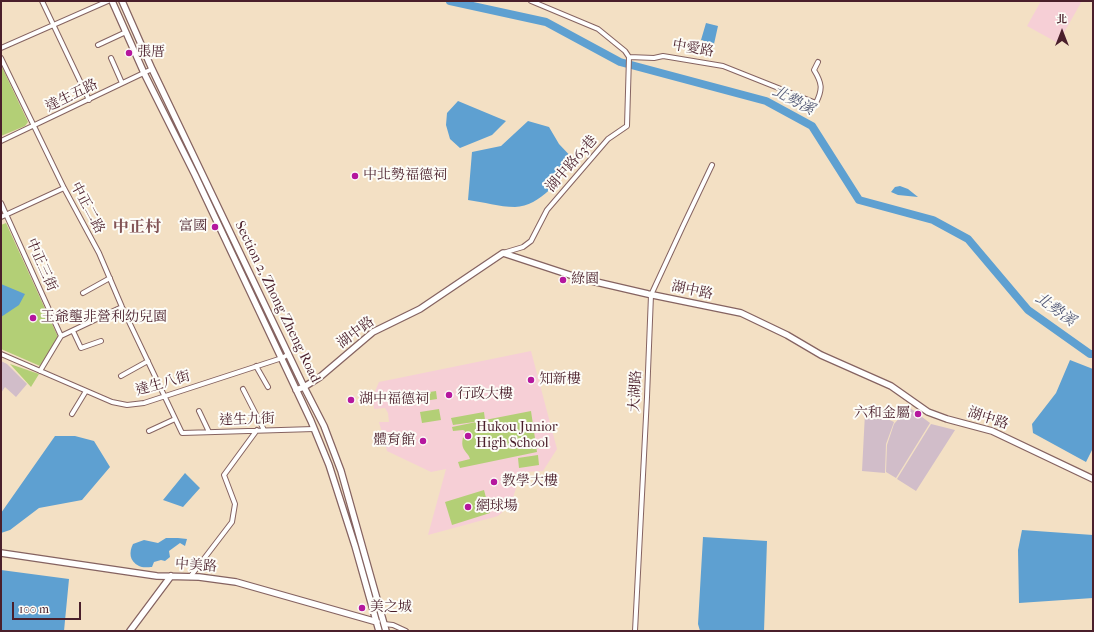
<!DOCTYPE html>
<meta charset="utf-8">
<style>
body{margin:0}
#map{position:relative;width:1094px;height:632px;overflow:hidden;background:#f3e0c4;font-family:"IM FELL French Canon","Noto Serif TC",serif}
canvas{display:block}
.frame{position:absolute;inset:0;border:2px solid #4a1f2b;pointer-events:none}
.north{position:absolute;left:1042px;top:12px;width:40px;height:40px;-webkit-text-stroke:3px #fdfcf7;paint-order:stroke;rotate:0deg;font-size:11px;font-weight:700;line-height:16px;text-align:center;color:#4a1f2b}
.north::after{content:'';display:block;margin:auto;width:14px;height:18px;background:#4a1f2b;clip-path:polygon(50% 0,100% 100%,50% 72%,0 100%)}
.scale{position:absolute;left:12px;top:602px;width:69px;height:18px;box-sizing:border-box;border:2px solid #4a1f2b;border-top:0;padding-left:5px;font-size:12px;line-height:14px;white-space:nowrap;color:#4a1f2b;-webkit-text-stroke:3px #fdfcf7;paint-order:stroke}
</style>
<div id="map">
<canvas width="1094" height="632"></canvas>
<div class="frame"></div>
<div class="north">北</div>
<div class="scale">100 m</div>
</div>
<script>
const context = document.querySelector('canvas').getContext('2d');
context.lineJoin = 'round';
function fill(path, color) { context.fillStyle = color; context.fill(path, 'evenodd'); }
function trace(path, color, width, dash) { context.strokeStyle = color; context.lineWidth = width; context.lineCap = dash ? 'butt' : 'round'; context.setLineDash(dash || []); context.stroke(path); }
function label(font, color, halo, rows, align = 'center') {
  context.font = font + ' "IM FELL French Canon","Noto Serif TC",serif'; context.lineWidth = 4; context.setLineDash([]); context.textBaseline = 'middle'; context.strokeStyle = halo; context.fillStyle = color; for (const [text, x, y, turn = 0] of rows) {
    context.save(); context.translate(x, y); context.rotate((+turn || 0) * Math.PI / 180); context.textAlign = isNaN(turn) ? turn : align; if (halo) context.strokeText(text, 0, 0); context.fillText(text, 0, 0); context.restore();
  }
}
fill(new Path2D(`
 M1041 1H1082L1058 43 1027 26Z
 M531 351 557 449 543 471 521 472 511 504 498 516 428 535 446 469 431 472 387 451 379 422H389L388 413 385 408 374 409 373 396 379 382Z`), '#f6cfd6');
fill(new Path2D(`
 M1 361 7 364 27 384 16 397 5 387 1 393Z
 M909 407 930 423 896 478 886 472 887 445 894 424Z
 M883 412V417L894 422 886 444 885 473 862 471 865 413Z
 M931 424 955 430 916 491 897 479Z`), '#d1bdc9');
fill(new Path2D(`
 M1 65 28 122 25 126 1 136Z
 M6 223 58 337 40 366 1 349V225Z
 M10 364 39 374 31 387Z
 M436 391 437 399 418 402 417 394Z
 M439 409 441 420 422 423 420 412Z
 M531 411 537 452 460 468 458 462 470 459C469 455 467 454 465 451 460 444 463 438 465 431L463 430 453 431 452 427 481 421 453 425 451 418 484 412 485 420Z
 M538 455 539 465 519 468 518 458Z
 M484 490 490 513 452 525 445 502Z`), '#b3cf76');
fill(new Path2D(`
 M706 23 718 26 714 44 701 40Z
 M458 101 506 121 492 135 460 148 450 139 446 125 447 113Z
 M528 121 549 127 559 144 576 162C559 179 541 206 515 207 499 207 484 202 468 200L472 152 501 146Z
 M900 186 908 189 918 197 898 195 891 192 895 187Z
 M1 284 25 294 19 305 1 317Z
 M1070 360 1093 369V448L1086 462 1033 433 1032 424 1056 393Z
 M55 436H75L94 441 110 467 82 500 39 508 10 530 1 533V513Z
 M185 473 200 488 183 507 163 500Z
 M1022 530 1093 535V598L1019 603 1018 550Z
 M703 537 767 541 764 631H700L698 624Z
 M166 538H178L187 539 185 546 180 543 169 551 170 557 165 561 161 560 154 562 152 567C149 567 142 568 139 566 129 561 129 552 133 544L144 540 158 543Z
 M1 570 69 579 64 631H1Z`), '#5ea0d1');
trace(new Path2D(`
 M450 1 546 22 620 62 766 101 812 126 859 200 933 220 968 239 1028 310 1090 354H1093`), '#5ea0d1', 8);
const street = new Path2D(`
 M42 1 89 100
 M531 1 598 29 625 51 629 57 654 58 663 56 723 66 816 103C823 89 822 83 814 70L818 62
 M98 45 126 32
 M1 48 108 1
 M1 58 64 188 99 253 122 307 182 433 314 429
 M111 58 122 83
 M1 141 152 69
 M1 203 61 336
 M1 217 64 188
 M503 253 523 247 531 241 547 210 608 139 627 126 629 57
 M83 293 110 278
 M73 331 81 348 101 341
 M1 354 112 402 127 405 144 403 282 358 289 354
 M256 366 268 387
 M40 371 61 336 122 307
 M121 376 148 361
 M243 389 264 430
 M199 411 209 432
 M72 414 86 391
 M149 431 175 419
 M190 577 232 522 235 504 224 475 257 430
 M384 624 393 625 406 631
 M635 631 647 397 651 295 683 226 712 165`);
const secondary = new Path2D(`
 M112 1 144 73 195 175 311 421 329 465 355 546 379 631
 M122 1 152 69 304 387 324 426 341 471 386 631
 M296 390 304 387 320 377 373 332 420 309 503 253 579 278 648 294 741 313 787 335 821 355 891 386 928 412 947 419 992 431 1093 479
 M1 553 157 576 199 577 236 582 377 622
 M130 631 171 576`);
trace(street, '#856361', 6);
trace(secondary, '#856361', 8);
trace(street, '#fff', 4);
trace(secondary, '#fff', 5.5);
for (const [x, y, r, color] of [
 [129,53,4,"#b5179e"],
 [355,176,4,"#b5179e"],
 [215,227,4,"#b5179e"],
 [563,280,4,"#b5179e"],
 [33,318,4,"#b5179e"],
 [531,380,4,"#b5179e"],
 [449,395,4,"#b5179e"],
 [351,400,4,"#b5179e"],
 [918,414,4,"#b5179e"],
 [468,436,4,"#b5179e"],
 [423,441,4,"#b5179e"],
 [494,482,4,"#b5179e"],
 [468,507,4,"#b5179e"],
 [362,608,4,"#b5179e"]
]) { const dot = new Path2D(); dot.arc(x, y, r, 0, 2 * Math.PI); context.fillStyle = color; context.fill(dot); trace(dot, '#fdfcf7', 1.5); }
label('14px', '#4a1f2b', '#fdfcf7', [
 ["中愛路",693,49,10],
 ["達生五路",72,96,-26],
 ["湖中路63巷",572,164,-49],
 ["中正二路",87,208,62],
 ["中正三街",41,265,66],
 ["湖中路",692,291,12],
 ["Section 2, Zhong Zheng Road",277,302,64],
 ["湖中路",356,333,-37],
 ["達生八街",163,384,-16],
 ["大湖路",636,391,-87],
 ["湖中路",988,419,18],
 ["達生九街",247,420,-2],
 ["中美路",196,566,4]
]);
label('14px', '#4a1f2b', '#fdfcf7', [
 ["張厝",137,53],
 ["中北勢福德祠",363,176],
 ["富國",207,227,"right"],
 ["綠園",571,280],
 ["王爺壟非營利幼兒園",41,318],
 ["知新樓",539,380],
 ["行政大樓",457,395],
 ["湖中福德祠",359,400],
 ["六和金屬",910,414,"right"],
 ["Hukou Junior",476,428],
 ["High School",476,444],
 ["體育館",415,441,"right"],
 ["教學大樓",502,482],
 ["網球場",476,507],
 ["美之城",370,608]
], 'left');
label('italic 15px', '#535976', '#fdfcf7', [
 ["北勢溪",793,101,28],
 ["北勢溪",1055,310,36]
]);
label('bold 16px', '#825355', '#fdfcf7', [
 ["中正村",137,228]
]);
</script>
